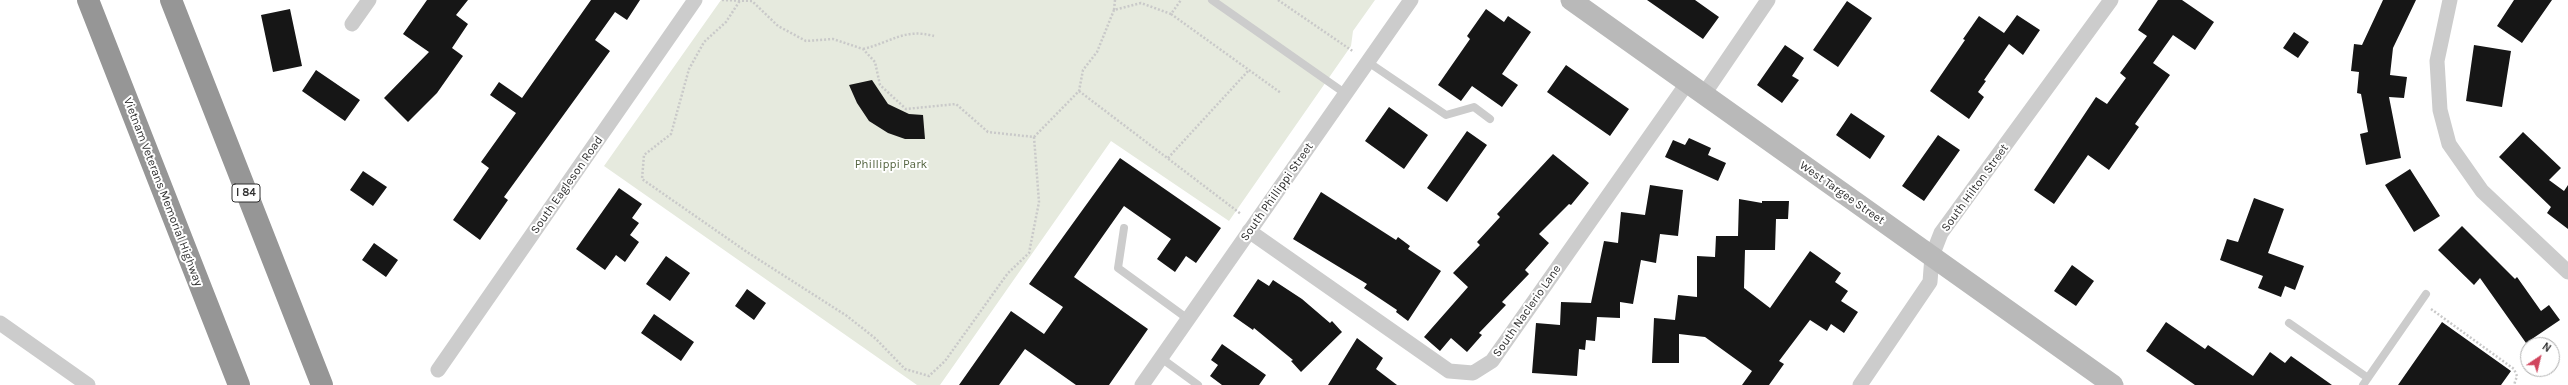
<!DOCTYPE html>
<style>
body{margin:0}
#map{position:relative;width:2568px;height:385px;overflow:hidden;background:#fff;font-family:Karla,sans-serif}
canvas{display:block}
.north{position:absolute;left:2520px;top:337px;width:40px;height:40px;box-sizing:border-box;background:#fff;border:1px solid #acacac;border-radius:50%;rotate:35deg;font-size:11px;font-weight:700;line-height:16px;text-align:center;color:#2f2f2f}
.north::after{content:'';display:block;margin:auto;width:14px;height:18px;background:#d0465e;clip-path:polygon(50% 0,100% 100%,50% 72%,0 100%)}
</style>
<div id="map">
<canvas width="2568" height="385"></canvas>
<div class="north">N</div>
</div>
<script>
const context = document.querySelector('canvas').getContext('2d');
context.lineJoin = 'round';
function fill(path, color) { context.fillStyle = color; context.fill(path, 'evenodd'); }
function trace(path, color, width, dash) { context.strokeStyle = color; context.lineWidth = width; context.lineCap = dash ? 'butt' : 'round'; context.setLineDash(dash || []); context.stroke(path); }
function label(font, color, halo, rows, align = 'center') {
  context.font = font + ' Karla,sans-serif'; context.lineWidth = 4; context.setLineDash([]); context.textBaseline = 'middle'; context.strokeStyle = halo; context.fillStyle = color; for (const [text, x, y, turn = 0] of rows) {
    context.save(); context.translate(x, y); context.rotate((+turn || 0) * Math.PI / 180); context.textAlign = isNaN(turn) ? turn : align; if (halo) context.strokeText(text, 0, 0); context.fillText(text, 0, 0); context.restore();
  }
}
fill(new Path2D(`
 M721 0H1375L1353 31 1351 46 1229 221 1111 141 940 385H917L604 166Z`), '#e6eade');
fill(new Path2D(`
 M427 0H468L456 15 468 24 452 48 463 56 437 93 408 122 384 98 429 52 403 34Z
 M591 0H640L627 20 615 12 595 40 610 51 504 197 508 200 480 240 453 220 489 168 481 162 516 113 490 95 499 82 522 98Z
 M1647 0H1695L1719 17 1703 39Z
 M2158 0H2182L2214 22 2195 50 2173 35 2153 63 2170 75 2135 124 2139 127 2109 170 2088 155 2054 204 2034 190 2096 97 2107 104 2126 78 2120 73 2147 36 2138 30Z
 M2383 0H2416L2393 48 2390 75 2407 77 2404 98 2389 97 2401 158 2366 165 2360 134 2368 132 2361 94 2357 93 2359 72 2351 71 2354 44 2362 45Z
 M2514 0H2552L2522 43 2497 26Z
 M1847 1 1872 18 1838 67 1813 50Z
 M290 9 302 66 273 72 261 15Z
 M1486 9 1504 22 1508 16 1531 32 1502 74 1518 85 1502 107 1472 86 1461 101 1438 85 1470 39 1467 36Z
 M2017 15 2040 30 2023 55 2009 44 1984 80 1986 81 1978 92 1984 97 1969 119 1930 91 1965 40 1963 39 1979 16 2004 33Z
 M2294 32 2309 42 2298 58 2283 48Z
 M1785 45 1804 58 1792 76 1799 80 1782 103 1757 85Z
 M2474 45 2511 51 2502 107 2466 101Z
 M1566 65 1629 109 1610 136 1547 92Z
 M316 70 360 100 345 121 302 91Z
 M872 80 888 104 909 114 923 115 925 139H905L888 133 869 121 857 103 849 85Z
 M1389 107 1428 135 1404 169 1365 141Z
 M1851 113 1885 136 1870 159 1836 135Z
 M1467 131 1487 145 1447 202 1427 188Z
 M2523 132 2561 168 2549 180 2564 191 2568 185V229L2547 213 2551 207 2499 157Z
 M1938 135 1960 150 1924 201 1902 186Z
 M1689 138 1711 148 1708 155 1726 163 1718 181 1665 157 1673 140 1685 145Z
 M1553 154 1589 183 1571 205 1569 204 1539 234 1549 243 1525 270 1529 274 1502 302 1506 305 1479 333 1482 335 1467 352 1451 338 1440 351 1424 337 1468 287 1453 273 1480 245 1477 242 1500 217 1497 214Z
 M1120 158 1221 228 1196 263 1186 256 1175 272 1157 259 1171 239 1124 206 1074 277 1148 329 1109 385H1076L1025 349 999 385H959L1011 311 1044 334 1063 307 1029 284Z
 M2410 169 2440 216 2414 232 2385 185Z
 M363 171 387 187 373 206 350 190Z
 M1650 185 1683 190 1678 236 1660 234 1656 263 1641 260 1633 304 1620 302V318L1597 317 1595 341 1586 340 1585 350 1579 349 1577 376 1532 373 1536 323 1560 325 1561 302 1591 303 1604 241 1618 243 1621 212 1645 215Z
 M619 188 642 204 632 218 639 223 630 235 639 242 625 262 616 255 605 270 576 249Z
 M1321 192 1396 240 1398 237 1410 246 1408 249 1441 271 1408 321 1396 312 1397 310 1364 288 1367 284 1293 239Z
 M2254 198 2284 209 2268 253 2304 266 2295 290 2285 286 2281 297 2258 288 2263 276 2220 260 2227 239 2238 242Z
 M1739 199 1762 203V201H1789L1788 219H1776L1775 250H1745L1744 288 1770 308 1810 251 1841 273 1835 282 1848 291 1841 301 1858 312 1844 333 1831 324 1827 331 1810 320 1779 361 1784 364 1769 385H1742L1752 371 1705 337 1679 334V363H1652L1654 318 1675 320 1678 295 1697 297V256L1715 257 1716 236H1738Z
 M2462 226 2515 279 2517 277 2541 311 2549 305 2560 320 2526 343 2480 278 2474 285 2438 250Z
 M374 243 398 260 386 277 362 260Z
 M666 256 690 273 670 301 646 284Z
 M2072 265 2094 281 2076 306 2054 291Z
 M1258 279 1269 286 1273 280 1302 299 1330 323 1332 321 1342 332 1301 372 1291 361 1293 360 1254 328 1253 330 1233 316Z
 M747 289 766 303 754 320 735 306Z
 M654 314 694 342 681 361 641 333Z
 M2166 322 2205 349 2208 345 2253 376 2270 352 2285 363 2291 356 2332 385H2195L2146 351Z
 M2442 322 2511 371 2501 385H2398Z
 M1357 338 1383 358 1376 369 1397 385H1328Z
 M1222 344 1266 375 1259 385H1222L1210 376 1218 365 1211 360Z`), '#161616');
trace(new Path2D(`
 M722 0 752 1 778 26 806 41 833 39 863 49 875 62 880 85 906 109 956 104 988 132 1034 137 1039 202 1029 253 1008 273 945 361 929 376 905 369 876 339 847 316 747 252 642 179 644 155 671 134 689 69 704 42 726 22 739 2 740 0
 M1115 0 1114 10 1141 3 1171 14 1181 0
 M1278 0 1354 52
 M1171 14 1281 93
 M863 49C892 42 904 28 934 36
 M1079 91 1241 214
 M1034 137 1079 91 1083 70 1097 52 1114 10
 M1168 158 1249 70
 M2431 309 2514 369 2517 376 2514 385`), '#c9c9c9', 2.5, [2, 2]);
trace(new Path2D(`
 M1212 0 1346 94
 M1368 62 1446 115 1474 107 1490 119
 M1124 228 1118 268 1188 319
 M2289 323 2368 378
 M1161 358 1198 385
 M2363 385 2426 294`), '#ccc', 8);
trace(new Path2D(`
 M2450 0 2437 61 2440 110 2449 144 2482 191 2568 272
 M352 24 369 0
 M1704 94 1768 0
 M1249 231 1449 371 1473 373 1492 361 1688 82
 M0 323 88 385
 M438 370 695 0
 M1142 385 1411 0
 M1860 385 1930 282 1932 256 1941 233 2111 0`), '#ccc', 15);
trace(new Path2D(`
 M1571 0 2113 385`), '#b9b9b9', 21);
trace(new Path2D(`
 M88 0 239 385
 M171 0 322 385`), '#969696', 22);
for (const [x, y, w] of [
 [246,193,28]
]) { const box = new Path2D(); box.roundRect(x - w / 2, y - 9, w, 18, 3); context.fillStyle = '#fff'; context.fill(box); trace(box, '#2f2f2f', 1); }
label('bold 11px', '#2f2f2f', null, [
 ["I 84",246,193]
]);
label('12px', '#556541', '#fff', [
 ["Phillippi Park",891,165]
]);
label('12px', '#2f2f2f', '#fff', [
 ["South Eagleson Road",567,185,-55],
 ["South Hilton Street",1975,188,-54],
 ["Vietnam Veterans Memorial Highway",163,192,69],
 ["South Phillippi Street",1277,192,-55],
 ["West Targee Street",1842,193,35],
 ["South Naclerio Lane",1527,311,-55]
]);
</script>
